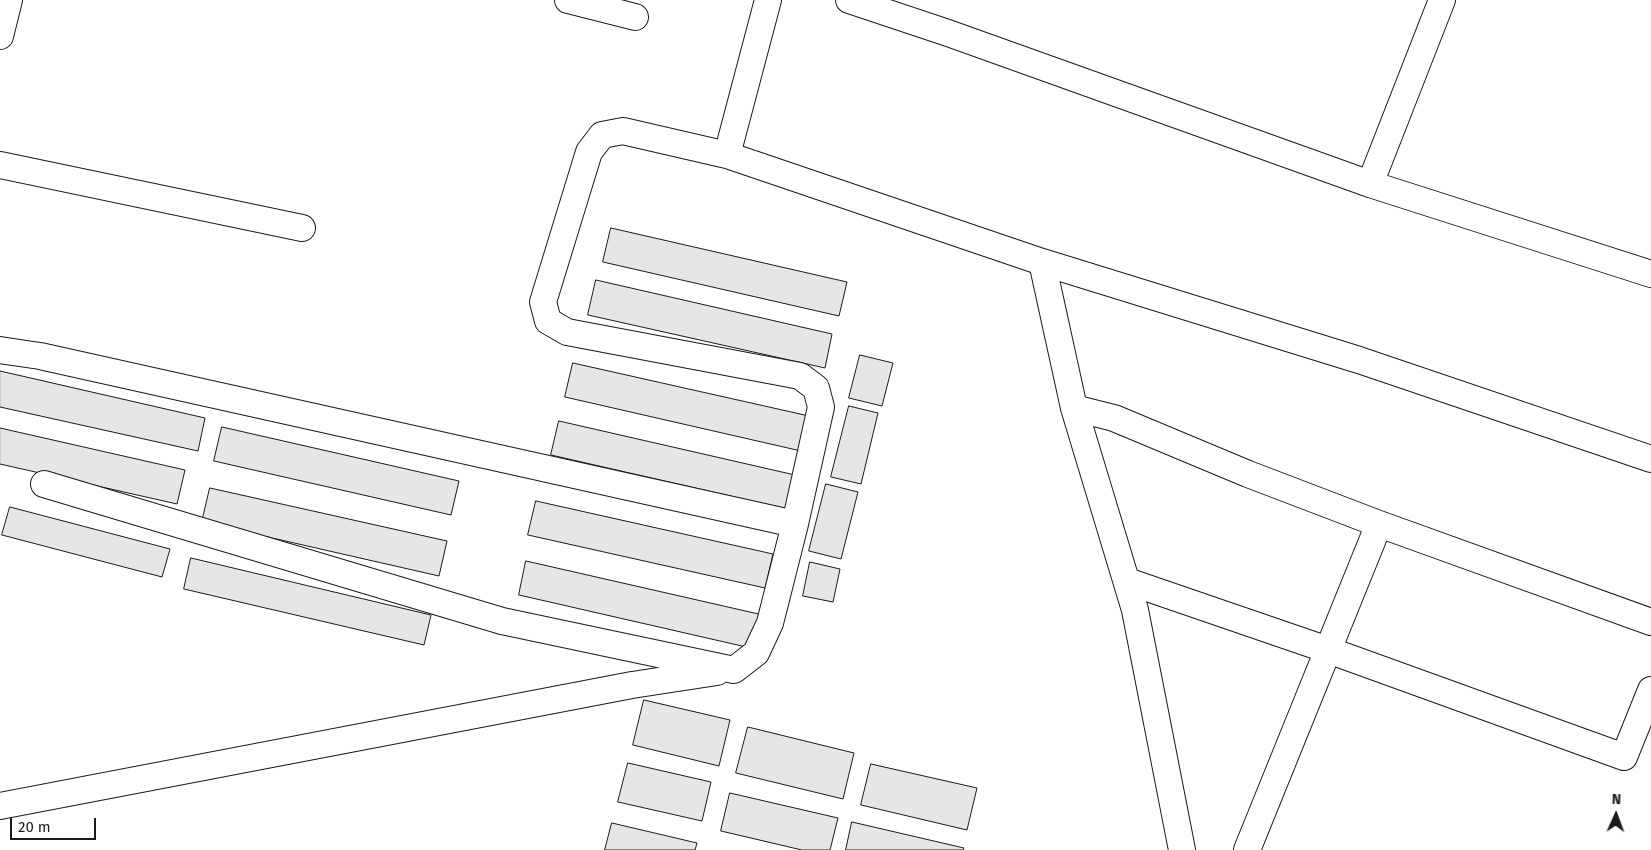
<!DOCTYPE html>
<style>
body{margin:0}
#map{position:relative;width:1651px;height:850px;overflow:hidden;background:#fff;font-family:"Fira Sans",sans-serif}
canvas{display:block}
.north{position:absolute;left:1591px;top:790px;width:50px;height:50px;-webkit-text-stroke:4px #fff;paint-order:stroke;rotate:2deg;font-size:14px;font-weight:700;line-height:20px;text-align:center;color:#1a1a1a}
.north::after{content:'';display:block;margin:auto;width:18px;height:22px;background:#1a1a1a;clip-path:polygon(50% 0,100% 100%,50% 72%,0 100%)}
.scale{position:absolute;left:10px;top:818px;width:86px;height:22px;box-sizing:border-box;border:2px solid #1a1a1a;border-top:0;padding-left:6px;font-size:15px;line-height:18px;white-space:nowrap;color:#1a1a1a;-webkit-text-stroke:4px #fff;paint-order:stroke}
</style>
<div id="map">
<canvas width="1651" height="850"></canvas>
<div class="north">N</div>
<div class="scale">20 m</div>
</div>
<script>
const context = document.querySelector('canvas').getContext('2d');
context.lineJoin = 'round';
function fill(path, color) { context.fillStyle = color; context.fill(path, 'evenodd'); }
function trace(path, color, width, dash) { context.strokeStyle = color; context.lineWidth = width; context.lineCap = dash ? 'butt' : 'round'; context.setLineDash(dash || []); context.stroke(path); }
const building = new Path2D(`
 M611 228 847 282 839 316 603 262Z
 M596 280 832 334 825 368 588 315Z
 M860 355 893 363 882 406 849 398Z
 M573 363 809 416 801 451 565 397Z
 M0 371 205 418 198 451 0 407Z
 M849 406 878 413 861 484 831 477Z
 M559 421 795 475 787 509 551 455Z
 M222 427 459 481 451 515 214 461Z
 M0 428 185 470 177 504 0 464Z
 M826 484 858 492 841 559 809 551Z
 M210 488 447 541 439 576 202 522Z
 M536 501 773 554 765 588 528 535Z
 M10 507 170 549 162 577 2 535Z
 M191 558 431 615 424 645 184 589Z
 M526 561 763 615 755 649 519 595Z
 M810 562 840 569 833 602 803 596Z
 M644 700 730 720 719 766 633 745Z
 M748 727 854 753 843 799 736 773Z
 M628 763 711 782 702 821 618 802Z
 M871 764 977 788 967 830 861 805Z
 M730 793 838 818 830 850H802L721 831Z
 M852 822 964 848 963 850H846Z
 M612 823 697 843 695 850H605Z`);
fill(building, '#e6e6e6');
trace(building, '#1a1a1a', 1);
const street = new Path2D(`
 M568 0 635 17
 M768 0 727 155 1042 262 1359 360 1651 459
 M849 0 948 33 1370 184 1442 0
 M0 36 9 0
 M0 165 302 228
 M1370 184 1651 274
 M1042 262 1074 408 1135 610 1182 850
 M0 350 40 356 795 524
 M1074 408 1114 418 1248 474 1379 524 1651 622
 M44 484 502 621 734 670 756 653 770 623 795 524 821 407 816 388 800 376 567 332 548 321 543 302 589 152 602 135 623 131 727 155
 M1127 581 1328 650 1624 757 1651 690
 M0 806 632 685 717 672
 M1247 850 1379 524`);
trace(street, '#1a1a1a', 28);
trace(street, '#fff', 26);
</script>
